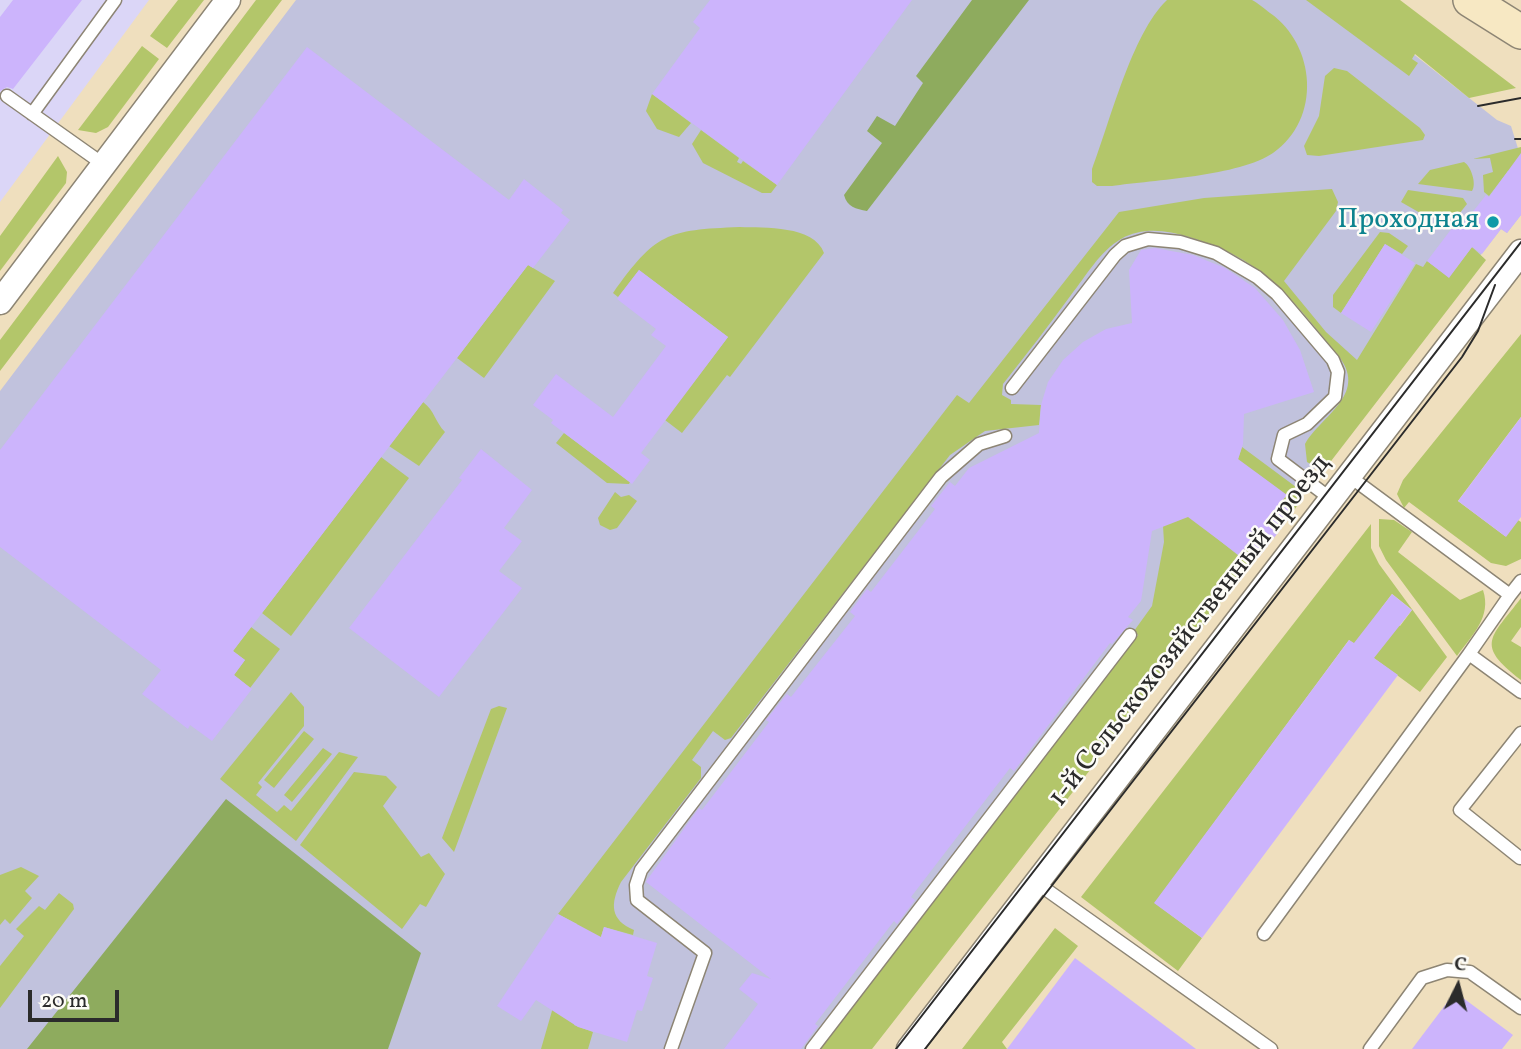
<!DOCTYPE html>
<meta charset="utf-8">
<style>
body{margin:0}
#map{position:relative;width:1521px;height:1049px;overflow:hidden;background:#efdfbe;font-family:Vollkorn,serif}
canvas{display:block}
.north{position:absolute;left:1423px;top:951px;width:70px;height:70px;-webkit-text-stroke:5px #fdfcf7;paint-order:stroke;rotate:6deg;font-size:19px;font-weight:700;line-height:28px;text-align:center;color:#2b2b2b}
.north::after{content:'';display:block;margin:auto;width:24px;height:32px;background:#2b2b2b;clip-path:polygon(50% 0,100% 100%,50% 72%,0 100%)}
.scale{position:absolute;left:28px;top:990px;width:91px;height:32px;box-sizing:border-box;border:4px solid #2b2b2b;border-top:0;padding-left:9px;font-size:21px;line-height:24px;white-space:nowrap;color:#2b2b2b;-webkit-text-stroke:5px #fdfcf7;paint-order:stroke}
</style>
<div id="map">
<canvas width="1521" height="1049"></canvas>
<div class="north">С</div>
<div class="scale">20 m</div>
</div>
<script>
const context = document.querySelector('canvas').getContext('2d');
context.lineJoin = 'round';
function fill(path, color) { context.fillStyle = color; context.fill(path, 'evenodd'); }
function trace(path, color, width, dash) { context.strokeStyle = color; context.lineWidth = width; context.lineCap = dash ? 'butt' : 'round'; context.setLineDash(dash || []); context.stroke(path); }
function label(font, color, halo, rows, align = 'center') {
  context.font = font + ' Vollkorn,serif'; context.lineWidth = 5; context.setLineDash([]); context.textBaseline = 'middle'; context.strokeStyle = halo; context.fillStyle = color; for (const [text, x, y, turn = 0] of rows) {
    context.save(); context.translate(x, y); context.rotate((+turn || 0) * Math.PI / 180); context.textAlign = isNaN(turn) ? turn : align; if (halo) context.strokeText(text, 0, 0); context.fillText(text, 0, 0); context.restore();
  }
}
fill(new Path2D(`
 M0 0H149L0 202Z`), '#dbd6f7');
fill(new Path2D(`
 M296 0H1345L1497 120 1511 126 1521 158V215L1507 233 1501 229 1286 505 1293 513 1259 557 1253 551 864 1049H0V391Z`), '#c1c2dd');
fill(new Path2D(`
 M178 0H204L167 48 150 36Z
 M256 0H282L0 371V340Z
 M1167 0C1185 0 1238 0 1252 0 1258 3 1265 9 1270 13 1316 45 1322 119 1273 153 1240 176 1153 180 1112 186H1097L1092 182V169C1110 122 1132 33 1167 0Z
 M1306 0H1400L1516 88 1469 98 1415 54 1412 59 1418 63 1409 76Z
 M142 46 159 59 108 127 96 133 78 130Z
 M1334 68 1347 71 1420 128 1425 135 1423 140 1319 156 1307 155 1304 146 1319 116 1325 76Z
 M652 94 691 123 679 137 657 129 646 111Z
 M701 130 739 158 737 162 741 164 743 161 777 185 771 193H762L703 163 692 144Z
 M1521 147V180L1508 171 1489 196 1484 192 1483 175 1493 172 1490 158 1473 159Z
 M58 156 67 172 66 183 0 271V236Z
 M1464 162C1471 166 1477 184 1472 191L1418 184 1430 170Z
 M1332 189 1338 202 1336 211 1284 281 1326 332 1357 360 1416 264 1423 267 1427 261 1449 277 1472 247 1486 260 1328 465 1316 467 1307 462 1305 444C1321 416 1367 395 1340 358 1291 298 1266 260 1189 237 1166 230 1142 227 1121 239 1100 251 1086 276 1071 295 1049 325 1026 355 1003 384L1002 395 1011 400V404L1041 405 1039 425 985 431 950 455 731 738 725 740 713 731 692 760 701 767V778L621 882C610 904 610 920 634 930L633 935 604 927 574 1025 593 1032 588 1049H541L577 924 558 914 957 395 969 403 1119 212 1204 198Z
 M1408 190 1463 198 1467 204 1459 214H1422L1401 202Z
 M740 227C764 228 814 225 824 253L730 377 727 375 682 433 665 420 728 337 639 270 618 297 613 293C656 233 666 230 740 227Z
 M1380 232 1389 233 1408 246 1402 254 1385 244 1341 313 1333 307V295Z
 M528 265 555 281 484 378 457 358Z
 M1521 334V417L1458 501 1505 536 1518 520 1521 522V559L1506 566 1491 563 1409 502 1404 508 1397 494 1403 480Z
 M423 402C435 411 435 422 445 432L419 466 389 446Z
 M564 433 630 482 629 484 607 483 556 443Z
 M1242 447 1296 487C1303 497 1299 504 1292 513L1281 502 1286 495 1255 472 1209 532 1239 556 1245 549 1258 555 872 1049H820L1138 635 1134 631 1152 606 1164 542 1163 526 1234 472Z
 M381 457 409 478 291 636 262 613Z
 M615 492 621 497 629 495 637 501 617 528 610 530 600 525 598 518Z
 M1379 519 1394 520 1412 532 1398 552 1460 600 1483 590C1492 617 1472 635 1457 656L1386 560 1379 546Z
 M1371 524V548L1379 564 1447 657 1420 692 1349 640 1155 903 1202 938 1178 971 1081 897ZM1392 594 1412 610 1400 626 1380 610Z
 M1521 598V627L1511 641 1521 647V680C1474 644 1491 638 1521 598Z
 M251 627 280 649 250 688 234 675 245 660 233 651Z
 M291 692 304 707V726L258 783 262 787 256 795 277 812 284 805 291 811 339 752 358 757 296 841 220 779Z
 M499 706 507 708 454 852 442 838 491 709Z
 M304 731 314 739 274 788 264 780Z
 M323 748 332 754 292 802 284 795Z
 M354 772 386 776 397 787 383 806 421 857 429 853 445 874 426 907 420 904 402 929 300 845Z
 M21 867 39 876 25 891 32 898 10 924 5 919 0 925V875Z
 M59 893 73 904 74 909 0 1008V966L24 936 16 929 39 906 45 910Z
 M1055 928 1078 946 1002 1042 1007 1049H962Z`), '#b3c66a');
fill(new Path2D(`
 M972 0H1029L867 211C856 209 847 207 844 195L882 143 867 131 877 116 895 126 923 83 916 76Z
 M226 799 421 953 388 1049H27Z`), '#8eab5e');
fill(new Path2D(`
 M13 0H82L13 89 7 87 0 91V17Z
 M710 0H912L777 185 652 94 700 28 693 22Z
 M307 47 509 200 524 179 563 210 561 213 570 220 533 268 528 265 233 651 245 660 234 675 252 689 212 741 190 725 188 729 142 694 161 670 0 547V450Z
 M1521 153V215L1507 233 1501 229 1482 254 1472 247 1449 278 1427 261 1459 219 1464 223 1486 195 1489 197Z
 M1385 244 1415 263 1371 332 1341 313Z
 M1155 248 1193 255 1225 268 1255 288 1283 320 1300 350 1314 392 1244 414 1243 444 1238 459 1287 495 1281 502 1294 512 1259 557 1246 547 1240 556 1188 517 1152 531 1141 601 1128 617 1133 620 1112 644 1110 643 1014 771 1010 768 911 897 915 900 897 924 894 921 815 1024 818 1026 801 1049H724L758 1004 739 989 752 973 771 979 646 882 647 880 699 808 702 810 769 722 766 720 787 694 791 697 855 616 850 612 867 589 871 592 935 509 931 506 950 482 955 486 969 468 1039 433 1041 405 1048 382 1063 360 1083 342 1106 329 1132 323 1129 270 1141 250Z
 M639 270 728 337 641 453 650 460 632 484 551 423 553 420 533 405 556 374 613 417 666 346 651 335 656 329 617 299Z
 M1521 417V517L1506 537 1458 501Z
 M481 449 532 490 504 528 522 541 499 571 522 588 439 697 349 628 462 480 459 478Z
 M1392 594 1412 610 1374 658 1398 675 1202 938 1154 903 1349 640 1354 643Z
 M558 914 601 937 604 927 657 943 647 976 653 978 642 1011 637 1010 627 1042 578 1027 536 1000 521 1021 497 1006Z
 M1075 958 1196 1049H1007Z
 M1455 992 1513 1035 1502 1049H1412Z`), '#ccb4fc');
const lane = new Path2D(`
 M7 96 103 164
 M32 114 115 0
 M1012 388 1115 255 1125 246 1148 239 1180 242 1216 253 1257 277 1277 294 1333 360 1338 372 1335 397 1307 424 1284 435 1278 459 1331 499
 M1349 476 1510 595 1469 654 1521 692
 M1510 595 1521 581
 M1520 858 1460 810 1521 733
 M1037 883 1271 1049
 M1264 934 1469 654
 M671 1049 705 953 637 900 636 885 641 870 941 477 979 444 1005 436
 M812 1049 1130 635
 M1370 1049 1422 978 1447 970 1470 972 1521 1008`);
const street = new Path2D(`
 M0 302 228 0
 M909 1049 1521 252`);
const secondary = new Path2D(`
 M1470 0 1521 32`);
trace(lane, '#8d8574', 15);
trace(street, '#8d8574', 27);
trace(secondary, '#8d8574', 36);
trace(lane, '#fff', 12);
trace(street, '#fff', 24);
trace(secondary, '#f7e8c3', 33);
trace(new Path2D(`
 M1478 106 1521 98
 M1515 139H1521
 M896 1049 1521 242
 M925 1049 1462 357 1478 331 1495 285`), '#2b2b2b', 2);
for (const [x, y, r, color] of [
 [1493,222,7,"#0f9aa8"]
]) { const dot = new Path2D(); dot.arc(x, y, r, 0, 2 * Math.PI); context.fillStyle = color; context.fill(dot); trace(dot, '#fdfcf7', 2.5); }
label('28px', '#0d838f', '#fdfcf7', [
 ["Проходная",1479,222]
], 'right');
label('28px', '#2b2b2b', '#fdfcf7', [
 ["1-й Сельскохозяйственный проезд",1191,632,-52]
]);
</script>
